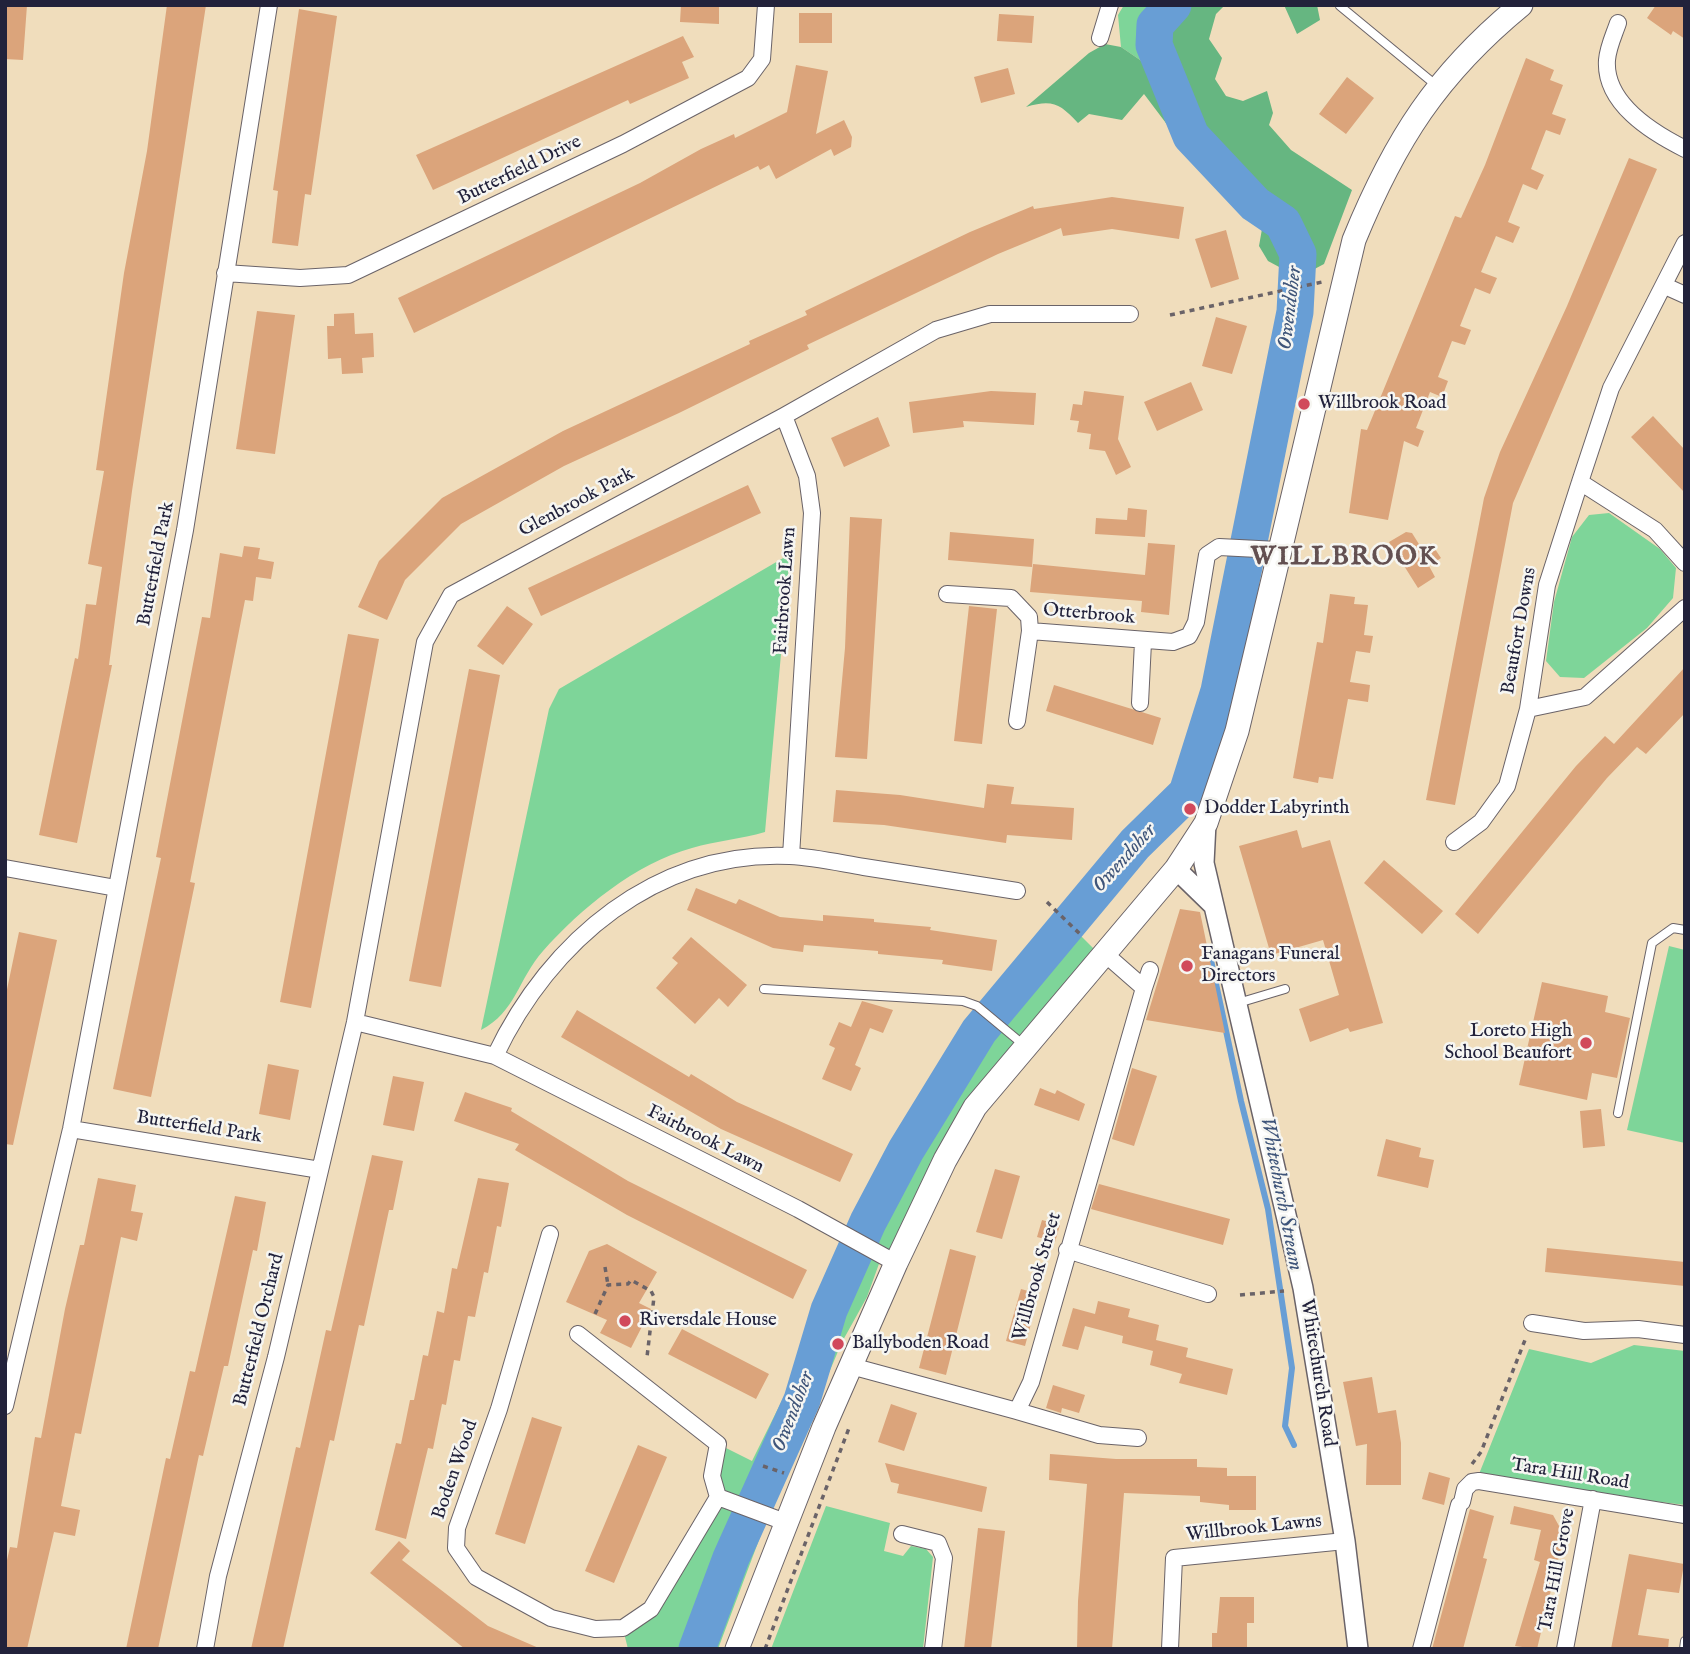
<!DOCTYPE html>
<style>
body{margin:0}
#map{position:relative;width:1690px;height:1654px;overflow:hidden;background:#f0ddbc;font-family:"IM FELL English",serif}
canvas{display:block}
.frame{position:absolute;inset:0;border:7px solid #22223b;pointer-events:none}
</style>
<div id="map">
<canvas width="1690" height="1654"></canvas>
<div class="frame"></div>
</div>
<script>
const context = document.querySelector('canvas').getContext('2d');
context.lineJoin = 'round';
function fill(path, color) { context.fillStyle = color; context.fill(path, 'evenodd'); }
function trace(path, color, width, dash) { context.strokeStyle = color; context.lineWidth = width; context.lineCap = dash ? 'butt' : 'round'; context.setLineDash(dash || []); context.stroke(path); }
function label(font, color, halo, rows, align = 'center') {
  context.font = font + ' "IM FELL English",serif'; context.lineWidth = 5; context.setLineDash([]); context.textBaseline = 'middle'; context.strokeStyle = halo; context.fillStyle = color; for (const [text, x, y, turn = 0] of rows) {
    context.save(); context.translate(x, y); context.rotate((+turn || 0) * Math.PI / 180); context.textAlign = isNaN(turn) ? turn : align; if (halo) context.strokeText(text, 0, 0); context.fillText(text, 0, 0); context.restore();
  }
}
fill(new Path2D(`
 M1124 5H1153C1135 27 1138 38 1146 64L1121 47 1118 15Z
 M1609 513 1660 549 1676 568 1673 598 1647 628 1584 678 1560 677 1546 661 1554 602 1572 537 1589 515Z
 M790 554 765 832C741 839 716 841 692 848 636 863 580 909 543 951 518 979 516 1012 481 1030L549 709 559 689Z
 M1068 923 1101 956 1024 1045 893 1262 880 1261 867 1297 842 1342 765 1524 718 1649H628L624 1633 651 1609 718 1497V1444L752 1461 906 1150 979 1031Z
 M1669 946 1685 950V1143L1627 1130Z
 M1634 1345 1685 1351V1505L1477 1479 1529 1349 1591 1363Z
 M826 1506 890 1523 884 1551 903 1556 911 1546 926 1549 933 1557 923 1649H771Z`), '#7ed599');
fill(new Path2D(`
 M1182 5H1225L1216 14 1209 39 1222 58 1215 79 1226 96 1243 101 1267 91 1273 113 1269 125 1291 150 1352 190 1324 264 1307 273 1309 252 1294 238 1289 260 1294 275 1268 261 1259 246 1262 229 1256 208 1193 159 1144 94 1122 120 1089 114 1078 123C1060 104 1053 99 1026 107L1089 53 1105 44 1121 47 1146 64 1173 119 1190 102 1168 58 1169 18Z
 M1284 5H1317L1320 20 1297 34Z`), '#66b681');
trace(new Path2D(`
 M1209 951 1241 1101 1268 1209 1292 1368 1285 1426 1294 1445`), '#689ed5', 6);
trace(new Path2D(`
 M697 1649 731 1558 802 1400 829 1310 868 1222 906 1150 979 1031 1135 844 1187 793 1219 691 1295 312 1298 254 1283 223 1255 204 1191 136 1154 45 1155 25 1173 5`), '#689ed5', 37);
fill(new Path2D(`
 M5 5H27L23 60 5 59Z
 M167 5H206L132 491 109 665H112L77 843 39 835 75 658 78 659 86 604 96 605 102 567 88 564 104 471 96 470 124 273 147 151Z
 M681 5H719V24L680 22Z
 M1656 5H1685V39L1673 31 1671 35 1647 18Z
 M299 9 337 16 311 195 305 194 298 246 272 243 278 191 273 190Z
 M799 13H832V43H799Z
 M999 14 1034 16 1032 43 997 41Z
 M683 36 694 57 682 62 689 78 630 104 628 100 433 190 416 155Z
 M1526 58 1554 70 1550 80 1563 85 1552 114 1566 119 1560 135 1546 130 1539 148 1531 169 1544 175 1537 190 1523 184 1508 222 1520 227 1513 243 1496 236 1481 272 1497 278 1490 294 1475 288 1460 326 1471 330 1465 345 1452 341 1438 377 1448 381 1442 397 1430 392 1416 428 1424 431 1418 447 1404 441 1388 520 1349 513 1361 429 1367 430 1455 216 1461 218 1485 165Z
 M796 65 828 71 816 134 844 120 852 137 851 147 834 156 831 149 776 179 769 165 760 170 758 166 414 333 398 298 640 183 701 149 734 134 735 138 787 112Z
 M1008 68 1015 94 981 103 974 77Z
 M1347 77 1374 98 1346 134 1319 114Z
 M1629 158 1657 169 1513 503 1455 805 1426 800 1484 498 1500 452 1567 306Z
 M1112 197 1184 207 1179 239 1112 229 1063 236 1061 228 998 254 807 345 809 349 679 413 564 466 461 524 405 580 387 620 358 607 379 561 442 498 563 431 750 344 749 341 807 315 805 311 970 232 1033 206 1034 209Z
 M1226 230 1239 279 1211 288 1195 239Z
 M257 311 295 315 275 454 236 449Z
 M354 313 355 334 373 333 374 357 362 358 363 373 342 374 341 358 328 359 327 326H334V314Z
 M1216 317 1247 326 1232 374 1202 366Z
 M1191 382 1203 410 1157 431 1144 402Z
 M991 391 1036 393 1034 425 963 421 964 427 913 433 909 402Z
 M1084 391 1124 396 1118 439 1131 467 1116 475 1105 451 1089 449 1091 434 1077 432 1079 421 1070 420 1073 404 1082 405Z
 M1653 416 1685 450V493L1631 437Z
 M878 417 890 446 844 467 831 438Z
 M748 485 761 513 541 616 528 588Z
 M1128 508 1147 510 1145 537 1095 534 1096 518 1127 520Z
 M850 517 882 519 867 759 835 757 845 648Z
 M950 532 1034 539 1032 567 948 560Z
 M1406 532 1412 533 1422 549 1431 543 1441 558 1429 566 1435 577 1418 588 1389 542Z
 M1148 543 1175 545 1169 615 1141 612 1142 601 1030 592 1033 564 1145 575Z
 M244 546 260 548 258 559 274 562 271 579 256 577 253 601 245 600 190 882 195 883 151 1097 113 1089 161 858 156 857 202 617 210 618 220 553 242 557Z
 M1330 594 1355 597 1354 604 1368 605 1364 635 1373 636 1370 653 1356 651 1350 682 1370 685 1368 702 1348 699 1333 779 1319 777 1318 783 1293 778 1317 642 1323 643Z
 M507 606 533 624 503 665 477 646Z
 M969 606 997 609 982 744 954 741Z
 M348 634 379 639 311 1008 280 1002Z
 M1685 667V713L1646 754 1637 747 1607 778 1478 934 1455 914 1576 766 1605 736 1614 744Z
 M469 669 500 675 441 987 409 981Z
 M1054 685 1161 718 1153 745 1046 711Z
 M987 784 1014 787 1011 804 1074 808 1072 840 1007 835 1006 843 884 825 833 822 836 790 900 795 984 808Z
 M1297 830 1302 848 1330 840 1383 1023 1350 1032 1348 1028 1310 1042 1299 1009 1339 995 1323 940 1271 955 1239 846Z
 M1384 860 1443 911 1422 934 1364 883Z
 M696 888 736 904 739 899 780 917 823 921V915L874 919V922L931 927 930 930 997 940 992 971 942 964 943 960 878 954V951L804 945 803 952 773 948 687 910Z
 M1180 909 1200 912 1225 1033 1146 1020Z
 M19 932 57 940 13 1145 5 1144V999Z
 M691 937 747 985 728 1007 719 998 695 1024 656 988 678 963 672 958Z
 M1542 982 1608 996 1605 1012 1630 1018 1617 1078 1592 1073 1587 1100 1519 1085Z
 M862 1001 893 1010 883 1033 870 1028 855 1065 861 1068 851 1091 822 1079 835 1048 829 1045 839 1022 851 1027Z
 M577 1010 689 1077 691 1074 737 1102 853 1154 840 1182 721 1129 561 1037Z
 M268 1064 299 1070 290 1120 259 1114Z
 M1132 1068 1157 1076 1134 1146 1112 1139Z
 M393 1076 424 1082 414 1131 383 1125Z
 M1040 1088 1055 1094 1057 1090 1085 1104 1079 1121 1034 1105Z
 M465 1092 512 1108 511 1111 628 1181 807 1270 793 1299 627 1215 515 1150 519 1144 454 1121Z
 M1601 1109 1605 1146 1583 1148 1580 1111Z
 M1386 1139 1421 1148 1419 1157 1434 1160 1428 1188 1377 1176Z
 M372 1155 403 1161 393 1210H389L364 1326 359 1325 334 1441 330 1440 283 1649H251L296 1447 300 1448 326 1330 331 1331Z
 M995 1169 1020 1176 1002 1239 976 1232Z
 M98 1178 136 1185 131 1211 143 1213 137 1241 121 1237 81 1434 75 1433 61 1506 80 1510 75 1536 54 1532 27 1649H5V1569L10 1547 17 1548 35 1437 41 1438 65 1309 80 1245H84Z
 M478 1178 509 1183 501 1227 497 1226 488 1273 484 1272 475 1317 468 1316 460 1361 454 1360 446 1405 442 1404 433 1449 428 1448 406 1539 375 1530 396 1443 401 1444 410 1400H414L423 1355 428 1356 437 1311 444 1313 452 1268 457 1269Z
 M1099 1184 1230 1219 1223 1245 1091 1209Z
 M235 1196 266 1202 257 1251 253 1250 228 1366H224L203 1456 199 1455 158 1649H126L166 1458 170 1459 190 1371 195 1372Z
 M1042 1220 1060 1225 1055 1242 1037 1237Z
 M607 1244 657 1272 639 1303 651 1309 631 1348 600 1333 607 1320 566 1302 589 1251Z
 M1547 1248 1685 1262V1286L1545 1272Z
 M950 1249 976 1256 946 1375 919 1368Z
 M1021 1289 1039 1294 1025 1346 1006 1341Z
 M1098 1301 1130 1309 1128 1317 1159 1325 1156 1340 1188 1348 1186 1357 1233 1369 1227 1395 1179 1383 1182 1374 1150 1365 1153 1351 1122 1343 1123 1336 1085 1326 1078 1350 1062 1346 1073 1308 1095 1314Z
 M682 1329 769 1374 756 1399 668 1354Z
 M1372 1377 1378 1413 1396 1410 1401 1443V1485H1366L1367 1444 1356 1446 1343 1382Z
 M1053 1385 1085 1395 1079 1413 1062 1408 1061 1413 1046 1408Z
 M891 1404 917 1413 904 1451 878 1442Z
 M532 1417 562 1427 525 1544 495 1534Z
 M638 1445 667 1457 614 1583 585 1571Z
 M1050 1454 1116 1459H1197V1467L1227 1468V1476H1256V1510H1229V1505L1200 1502V1496L1124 1493 1112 1649H1077L1078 1601 1087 1484 1049 1480Z
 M885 1463 987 1487 982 1512 897 1493 899 1484 891 1482Z
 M1429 1472 1450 1478 1444 1505 1422 1499Z
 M1514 1506 1553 1515 1564 1535 1537 1649 1515 1646 1540 1562 1534 1560 1541 1530 1510 1524Z
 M1470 1509 1494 1516 1483 1558 1487 1559 1463 1649H1432Z
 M978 1528 1005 1531 991 1649H964Z
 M399 1541 410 1551 402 1560 488 1626 541 1649H465L370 1573Z
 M1629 1554 1684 1564 1679 1593 1647 1589 1638 1635 1669 1639 1668 1649H1611Z
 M1220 1597H1254V1623H1247V1649H1212V1633H1217Z`), '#dba47b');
const service = new Path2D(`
 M1340 6 1437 86
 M764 989 963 1001 977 1006 1025 1046
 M1238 1003 1285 989
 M1618 1113 1652 943 1673 928 1685 930
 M1684 1649 1685 1641`);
const minor = new Path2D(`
 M1618 23C1614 35 1608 47 1607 60 1604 103 1651 132 1685 149
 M1100 38 1110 5
 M225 273 300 278 348 275 623 144 748 78 762 59 766 5
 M1665 286 1685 295
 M784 416 807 476 812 513 791 856
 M1580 482 1655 530 1685 563
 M947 594 1011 598 1029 617 1030 631 1173 642 1189 636 1196 622 1207 555 1219 547 1278 550
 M1140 703 1143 642
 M1528 709 1585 697 1685 608
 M1017 721 1030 631
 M1454 842 1481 822 1507 786 1528 709 1547 585 1580 482 1611 388 1685 243
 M5 868 116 888
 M1144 988 1150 970
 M355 1022 495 1056 798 1209 896 1263
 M495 1056C550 940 657 850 790 856 814 857 840 863 864 867 915 875 966 883 1017 891
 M71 1129 320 1170
 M550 1234 499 1409 457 1528 456 1548 476 1577 551 1618 595 1629 623 1628 651 1609 718 1497 785 1522
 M1067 1250 1208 1294
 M1532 1323 1584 1331 1638 1329 1685 1335
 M578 1334 718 1444 712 1476 718 1497
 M851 1366 1017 1411 1031 1382 1144 988 1104 953
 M5 1406 71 1129 185 530 269 5
 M1017 1411 1099 1435 1138 1438
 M1462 1502 1465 1489 1472 1482 1479 1481 1685 1515
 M902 1534 938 1543 944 1558 933 1649
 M205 1649 218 1576 276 1357 355 1022 425 642 451 595 784 416 936 330 990 314H1130
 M1170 1649 1174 1558 1345 1541
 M1421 1649 1459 1505
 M1565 1649 1593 1499`);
const tertiary = new Path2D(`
 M1206 823 1204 863 1303 1288 1345 1541 1358 1649
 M1176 869 1212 904`);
const secondary = new Path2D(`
 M737 1649 824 1427 896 1263 945 1160 975 1107 1176 869 1206 823 1237 731 1354 240C1395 140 1437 74 1521 5`);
trace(service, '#6a6368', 10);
trace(minor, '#6a6368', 18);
trace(tertiary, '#6a6368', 22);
trace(secondary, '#6a6368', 25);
trace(new Path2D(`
 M1170 315 1322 282
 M1047 902 1082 936
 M605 1267 608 1285
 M1240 1295 1284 1291
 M595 1314 608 1285 628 1284 631 1280 651 1291 654 1297 647 1357
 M1472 1464 1481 1452 1525 1340
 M763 1466 784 1473
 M765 1649 849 1428`), '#6a6368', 3.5, [5, 5]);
trace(service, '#fff', 8);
trace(minor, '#fff', 16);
trace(tertiary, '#fff', 19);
trace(secondary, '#fff', 23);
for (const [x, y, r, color] of [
 [1304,404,7,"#d1495b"],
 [1190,809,7,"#d1495b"],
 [1187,966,7,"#d1495b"],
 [1586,1043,7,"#d1495b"],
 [625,1321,7,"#d1495b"],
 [838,1344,7,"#d1495b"]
]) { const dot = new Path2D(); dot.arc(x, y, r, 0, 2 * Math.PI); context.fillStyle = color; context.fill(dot); trace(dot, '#f6f6f2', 2.5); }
label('19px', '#22223b', '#f6f6f2', [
 ["Butterfield Drive",520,171,-26],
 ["Glenbrook Park",577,503,-28],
 ["Butterfield Park",157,564,-79],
 ["Fairbrook Lawn",786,591,-86],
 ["Otterbrook",1089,615,5],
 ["Beaufort Downs",1520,631,-80],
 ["Butterfield Park",199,1128,9],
 ["Fairbrook Lawn",705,1140,27],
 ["Willbrook Street",1038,1277,-74],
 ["Butterfield Orchard",260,1330,-76],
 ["Whitechurch Road",1317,1373,81],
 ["Boden Wood",456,1470,-71],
 ["Tara Hill Road",1570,1475,9],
 ["Willbrook Lawns",1254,1529,-6],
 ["Tara Hill Grove",1558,1570,-79]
]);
label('19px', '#22223b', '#f6f6f2', [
 ["Willbrook Road",1318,404],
 ["Dodder Labyrinth",1204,809],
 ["Fanagans Funeral",1201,955],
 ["Directors",1201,977],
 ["Loreto High",1572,1032,"right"],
 ["School Beaufort",1572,1054,"right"],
 ["Riversdale House",639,1321],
 ["Ballyboden Road",852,1344]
], 'left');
label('italic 21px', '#3e5479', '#f6f6f2', [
 ["Owendoher",1291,308,-83],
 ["Owendoher",1125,859,-48],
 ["Whitechurch Stream",1280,1194,79],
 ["Owendoher",794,1412,-69]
]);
context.letterSpacing = '2px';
label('bold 26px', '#635051', '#f6f6f2', [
 ["WILLBROOK",1345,559]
]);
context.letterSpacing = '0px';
</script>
